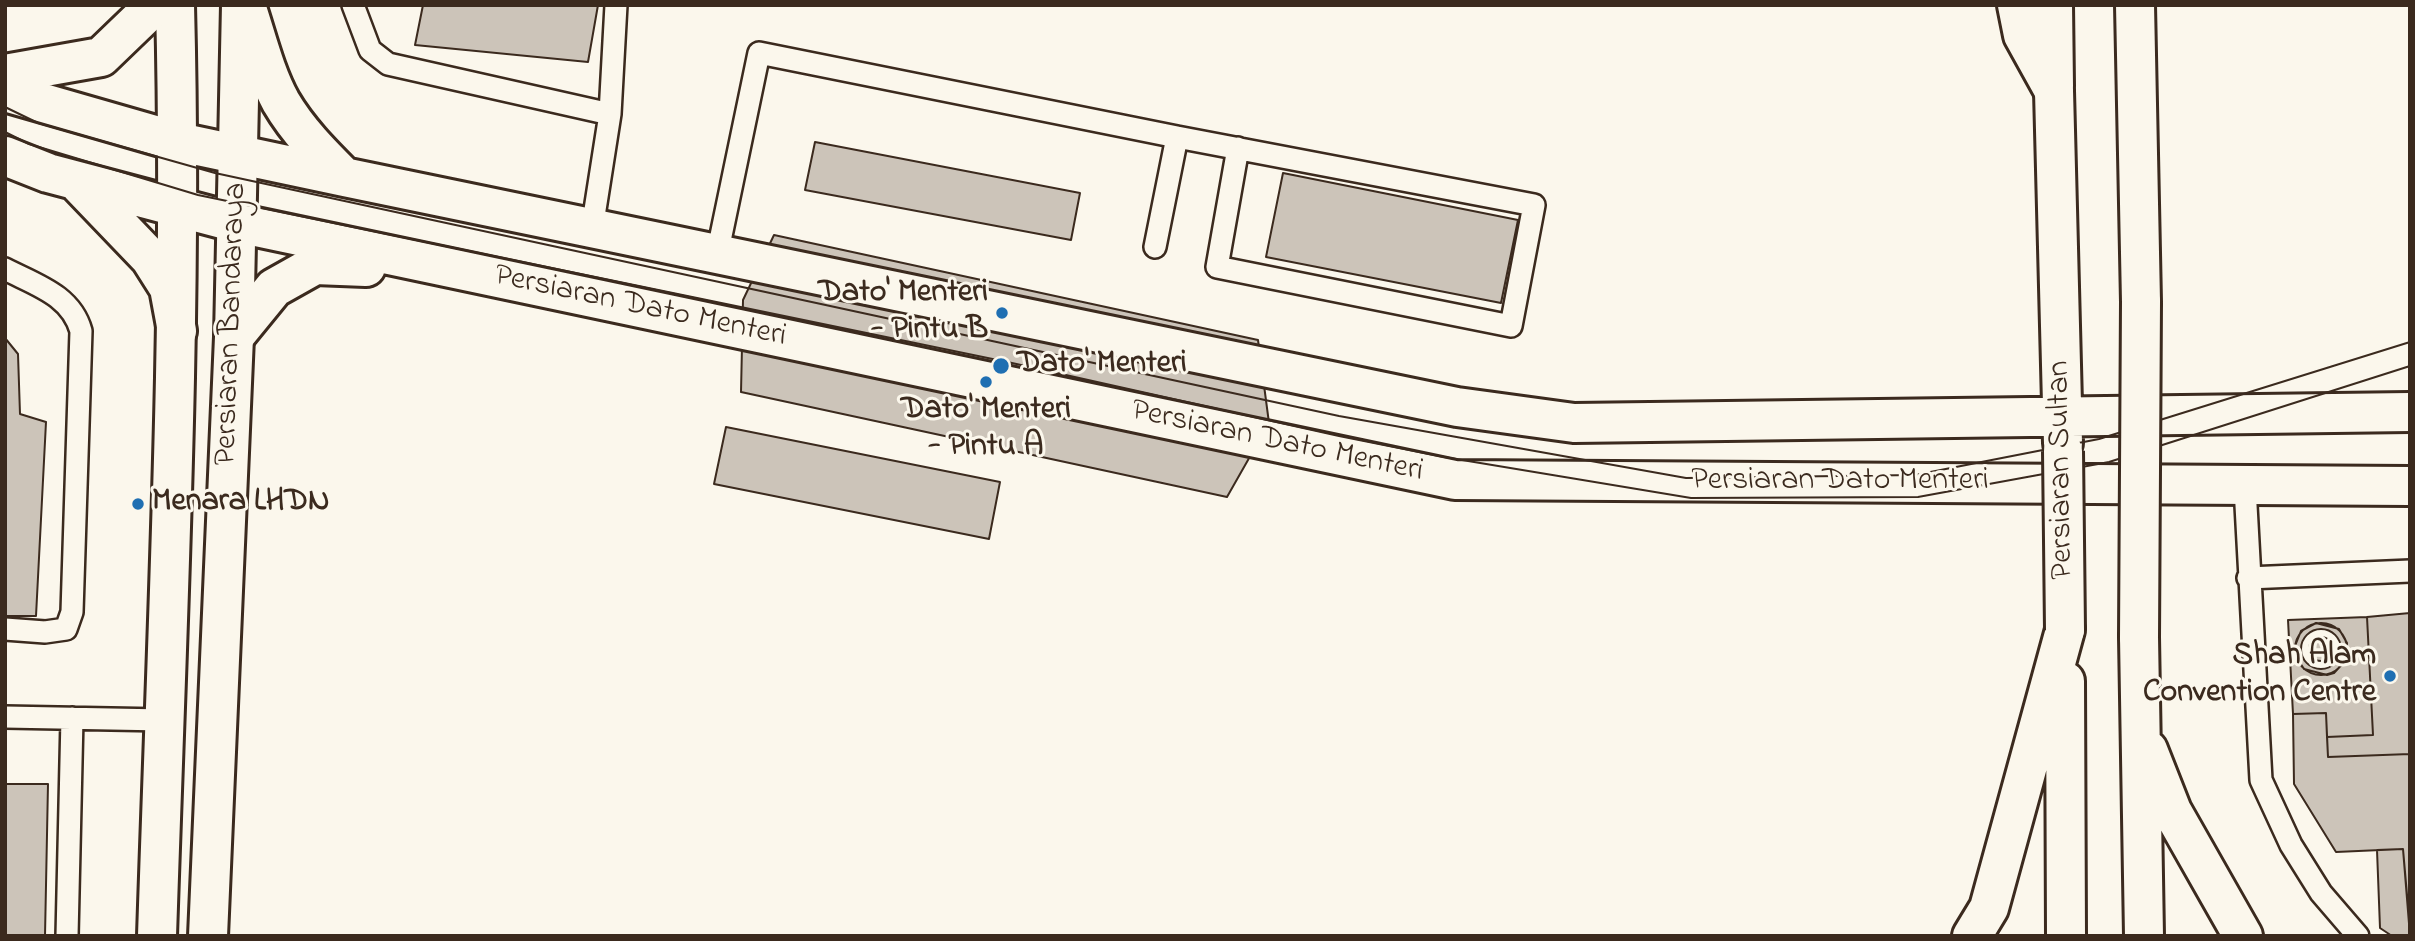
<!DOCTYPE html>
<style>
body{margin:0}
#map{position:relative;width:2415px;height:941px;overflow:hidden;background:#fbf7ec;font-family:"Indie Flower",sans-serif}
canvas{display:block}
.frame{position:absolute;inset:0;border:7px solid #3b2a1e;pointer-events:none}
</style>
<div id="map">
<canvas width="2415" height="941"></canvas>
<div class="frame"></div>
</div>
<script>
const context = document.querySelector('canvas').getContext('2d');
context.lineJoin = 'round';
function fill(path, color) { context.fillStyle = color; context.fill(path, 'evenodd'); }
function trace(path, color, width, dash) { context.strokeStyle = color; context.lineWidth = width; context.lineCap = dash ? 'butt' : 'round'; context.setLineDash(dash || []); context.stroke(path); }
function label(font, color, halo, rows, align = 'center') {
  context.font = font + ' "Indie Flower",sans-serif'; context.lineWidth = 6; context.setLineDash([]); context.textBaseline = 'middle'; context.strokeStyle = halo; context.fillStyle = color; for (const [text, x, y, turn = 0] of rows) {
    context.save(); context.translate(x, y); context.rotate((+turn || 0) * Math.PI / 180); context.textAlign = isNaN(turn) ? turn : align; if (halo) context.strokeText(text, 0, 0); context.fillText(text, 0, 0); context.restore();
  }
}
const building = new Path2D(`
 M423 5H598L588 62 415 45Z
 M815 142 1080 193 1071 240 805 190Z
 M1283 173 1518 220 1501 303 1266 257Z
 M774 235 1258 340 1269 423 1227 497 741 392 743 300Z
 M5 338 18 354 20 414 46 422 36 616H5Z
 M726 427 1000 482 989 539 714 484Z
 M2410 613V754L2328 757 2327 737 2373 735 2367 617Z
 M2367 617 2373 735 2327 737 2326 713 2293 714 2288 620ZM2316 623 2339 629 2347 643 2346 660 2334 673 2327 675 2304 669 2295 655V646L2301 631Z
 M2295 649a26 26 0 1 1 52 0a26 26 0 1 1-52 0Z
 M2301 649a20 20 0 1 1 40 0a20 20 0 1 1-40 0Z
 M2309 649a12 12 0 1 1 24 0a12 12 0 1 1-24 0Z
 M2326 713 2328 757 2410 754V929L2403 849 2336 852 2294 784 2293 714Z
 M5 784H48L45 936H5Z
 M2403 849 2410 936H2392L2380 928 2377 850Z`);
fill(building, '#ccc4b9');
trace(building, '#3b2a1e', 2);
const lane = new Path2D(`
 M353 5 370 50 388 64 610 114
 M1177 137 1534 205 1511 326 1217 267 1238 148
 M592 229 610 114 616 5
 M717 255 759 53 1177 137 1155 247
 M5 269C36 285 71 295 81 331L72 612 66 629 45 632 5 629
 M2245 487 2261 780 2291 845 2321 893 2358 936
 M2248 578 2410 571
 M5 717 164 720
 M67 936 72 718`);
const secondary = new Path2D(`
 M157 936C167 626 183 315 175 5
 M208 936 234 337 241 5`);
const primary = new Path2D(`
 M246 5C257 38 265 73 281 102 298 131 321 154 344 177
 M2135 5 2141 302
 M5 74 101 57 155 5
 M2054 91 2063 443
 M5 92 179 142 344 177 1457 407 1574 423 2410 412
 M5 156 48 173 237 223 1455 480 2410 486
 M80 185 150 258 169 288 177 331
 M234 337 274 288 315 265 366 267
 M2139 637 2144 936
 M2065 681 2066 936
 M2148 750 2172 811 2243 936
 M1972 936 1989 908 2065 630`);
const highway = new Path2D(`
 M2017 5 2023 35 2054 91
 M2053 5 2054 86`);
trace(lane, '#3b2a1e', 26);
trace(secondary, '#3b2a1e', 44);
trace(primary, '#3b2a1e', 44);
trace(highway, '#3b2a1e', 44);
trace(lane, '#fbf7ec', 21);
trace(secondary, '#fbf7ec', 38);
trace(primary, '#fbf7ec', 38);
trace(highway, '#fbf7ec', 38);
trace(new Path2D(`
 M5 107 38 123 215 173 1339 416 1686 478 1915 475 2099 439 2410 342
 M5 132 29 144 198 195 1012 363 1339 436 1444 457 1691 498 1918 497 2109 462 2410 366`), '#3b2a1e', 2);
const primaryBridge = new Path2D(`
 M2063 451 2065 630
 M2139 637 2141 302`);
trace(primaryBridge, '#3b2a1e', 44, []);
trace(primaryBridge, '#fbf7ec', 38);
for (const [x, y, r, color] of [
 [1002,313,7,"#1f6fb2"],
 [1001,366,9,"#1f6fb2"],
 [986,382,7,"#1f6fb2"],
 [138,504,7,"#1f6fb2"],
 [2390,676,7,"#1f6fb2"]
]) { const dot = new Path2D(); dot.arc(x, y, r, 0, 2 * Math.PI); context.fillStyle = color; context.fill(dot); trace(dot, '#fbf7ec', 2.5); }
label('bold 32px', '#3b2a1e', '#fbf7ec', [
 ["Dato' Menteri",988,295],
 ["- Pintu B",988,332],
 ["Dato' Menteri",1017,366,"left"],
 ["Dato' Menteri",986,412,"center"],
 ["- Pintu A",986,449,"center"],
 ["Menara LHDN",152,504,"left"],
 ["Shah Alam",2376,658],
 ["Convention Centre",2376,695]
], 'right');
label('32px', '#3b2a1e', '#fbf7ec', [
 ["Persiaran Dato Menteri",640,308,12],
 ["Persiaran Bandaraya",233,324,-88],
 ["Persiaran Dato Menteri",1277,443,12],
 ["Persiaran Sultan",2063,470,-91],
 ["Persiaran Dato Menteri",1840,483]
]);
</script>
